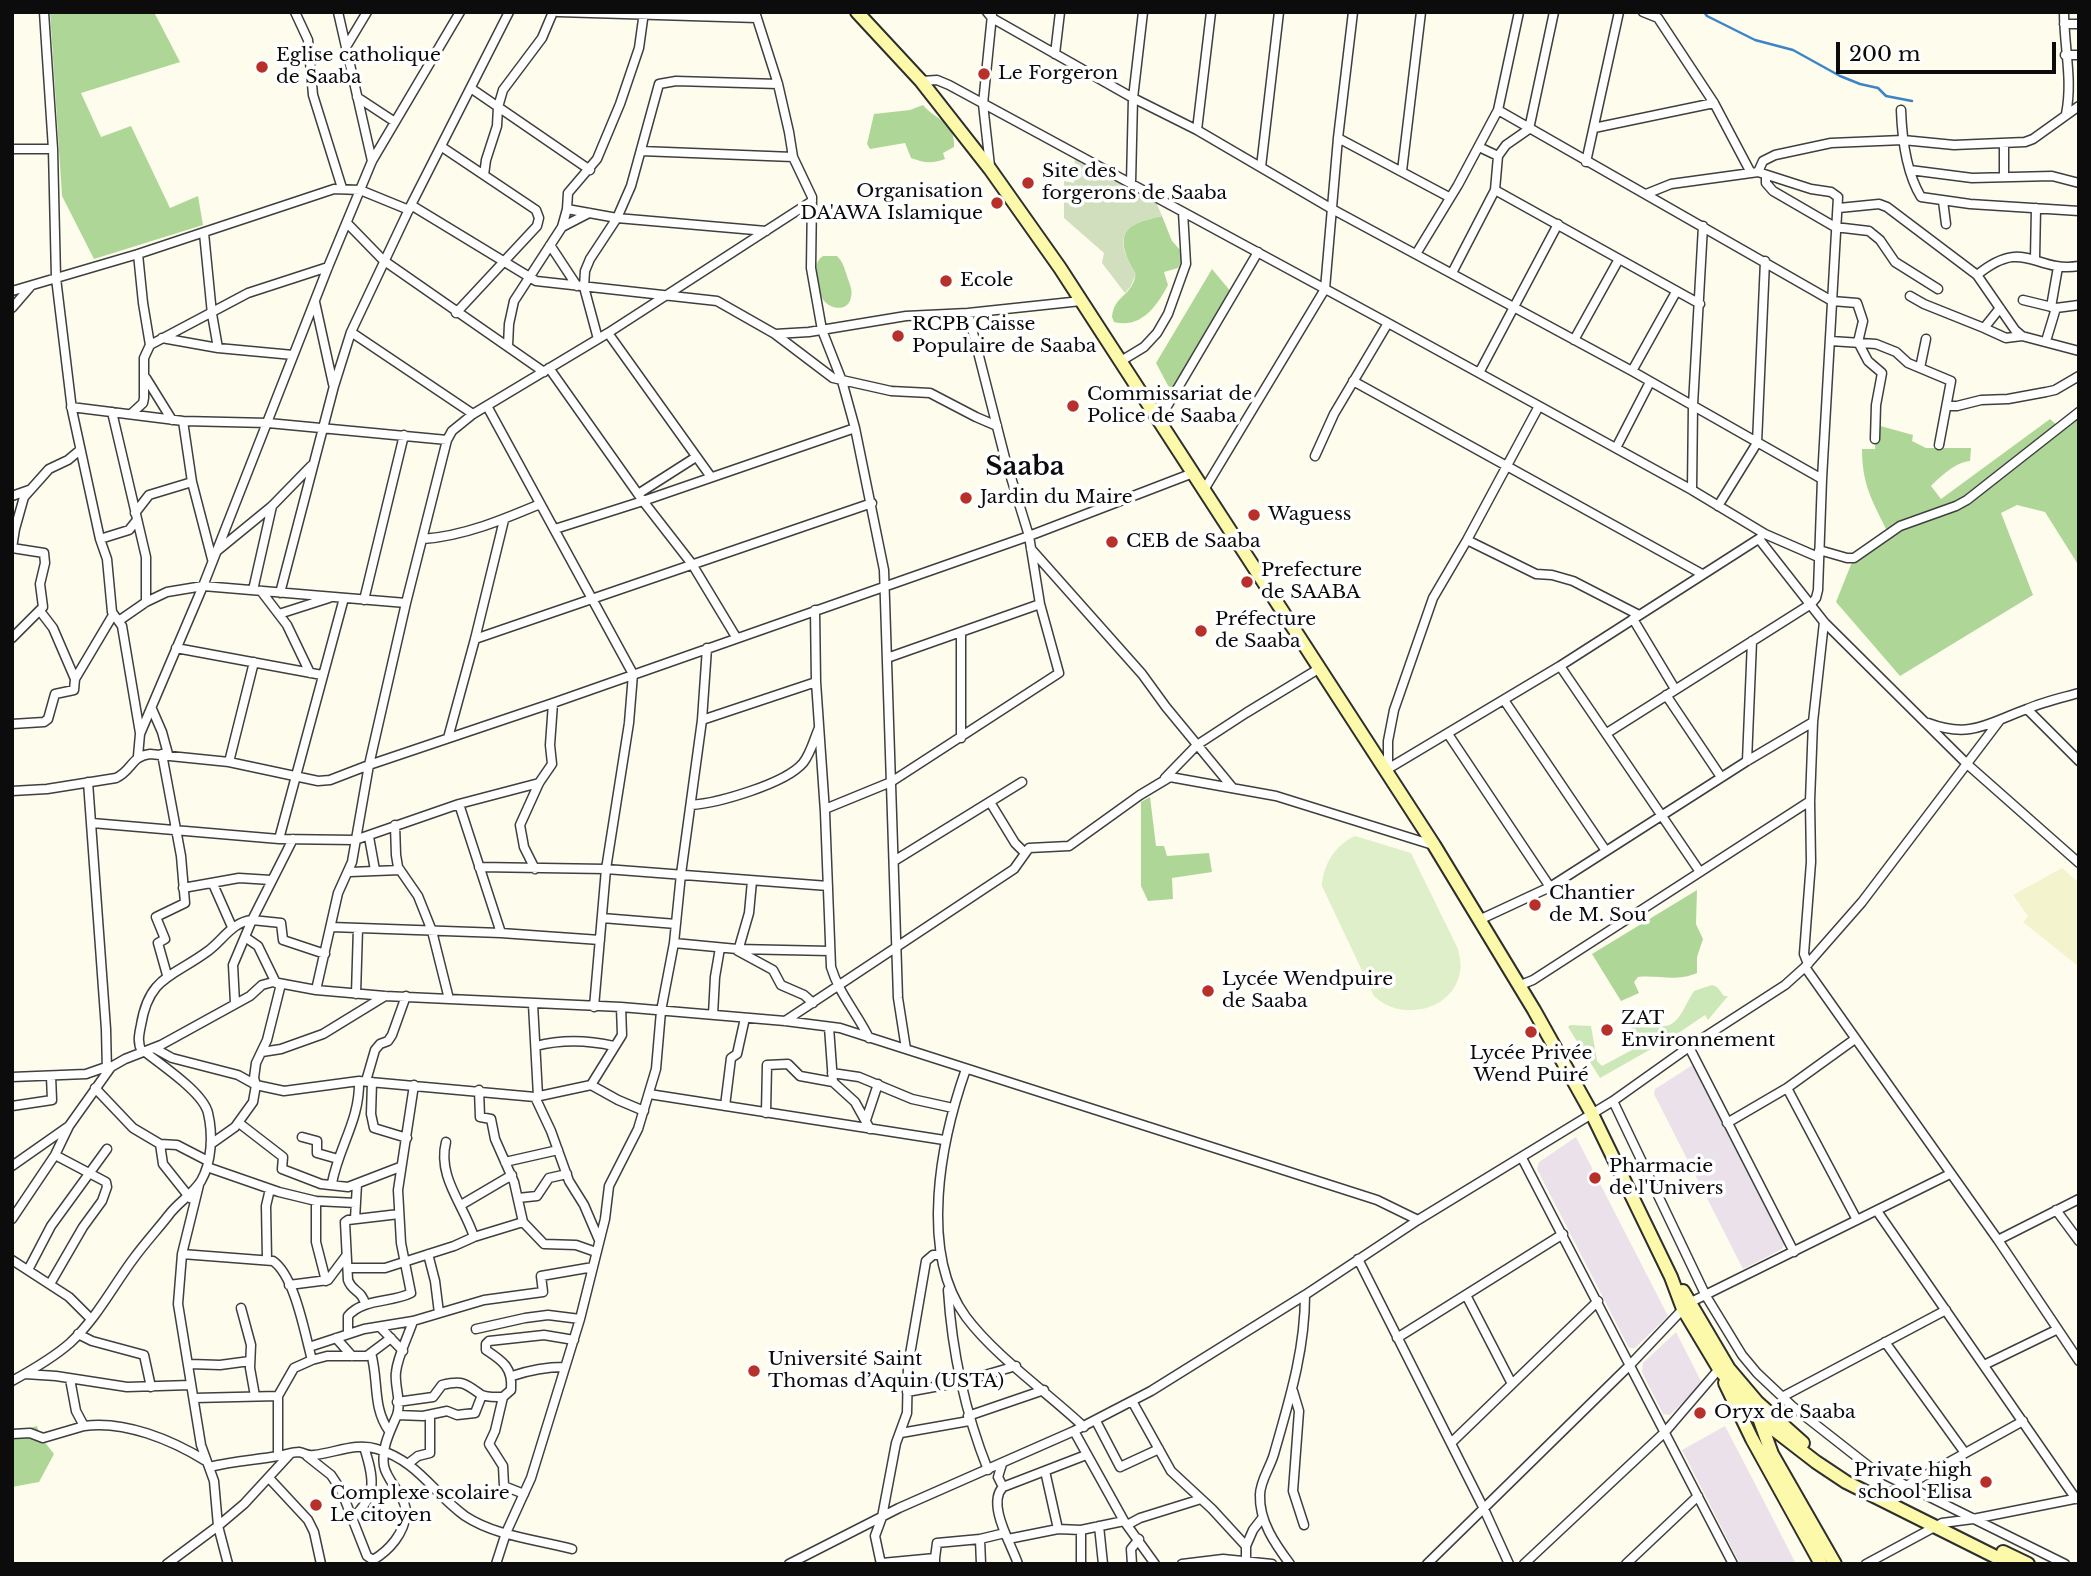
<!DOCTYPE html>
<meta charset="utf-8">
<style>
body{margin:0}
#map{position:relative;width:2091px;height:1576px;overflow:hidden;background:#fefcec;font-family:"Libre Baskerville",serif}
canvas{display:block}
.frame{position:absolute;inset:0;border:14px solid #0c0c0c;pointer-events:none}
.scale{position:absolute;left:1836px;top:42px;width:220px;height:32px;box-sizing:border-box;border:4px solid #0c0c0c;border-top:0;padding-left:9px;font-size:21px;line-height:24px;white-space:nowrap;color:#0c0c0c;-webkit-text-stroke:5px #fff;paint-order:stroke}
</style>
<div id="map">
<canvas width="2091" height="1576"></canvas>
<div class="frame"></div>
<div class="scale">200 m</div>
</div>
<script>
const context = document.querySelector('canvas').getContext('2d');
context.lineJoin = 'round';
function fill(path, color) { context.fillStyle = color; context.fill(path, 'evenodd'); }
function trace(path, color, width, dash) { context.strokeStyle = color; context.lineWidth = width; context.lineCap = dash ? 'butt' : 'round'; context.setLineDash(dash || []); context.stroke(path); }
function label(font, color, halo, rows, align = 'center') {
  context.font = font + ' "Libre Baskerville",serif'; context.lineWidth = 7; context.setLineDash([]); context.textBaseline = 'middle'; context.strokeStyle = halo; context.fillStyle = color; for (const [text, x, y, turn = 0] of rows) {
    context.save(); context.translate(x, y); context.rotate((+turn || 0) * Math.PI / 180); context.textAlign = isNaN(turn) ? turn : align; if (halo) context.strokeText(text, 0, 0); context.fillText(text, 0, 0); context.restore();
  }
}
fill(new Path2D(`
 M1691 1066H1694L1785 1242 1782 1249 1743 1269 1654 1094 1655 1089Z
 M1576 1137 1668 1316 1635 1348H1629L1537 1169 1539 1162Z
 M1676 1332 1702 1383 1670 1415 1663 1414 1642 1372 1643 1363Z
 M1725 1426 1750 1474 1796 1564H1740L1706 1497 1682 1450Z`), '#ebe1eb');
fill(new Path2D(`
 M2062 868 2079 883V967L2023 922 2028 916 2013 895Z`), '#f3f3ce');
fill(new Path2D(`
 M1712 985 1717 987 1724 996H1728L1708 1020 1705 1015 1674 1036 1600 1078 1568 1027 1570 1025 1591 1026 1597 1061 1602 1066 1632 1050 1621 1034 1647 1019C1676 1039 1681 1011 1694 991Z`), '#cce7b8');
fill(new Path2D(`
 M50 12H154L180 62 81 93 101 137 131 126 170 208 198 196 203 225 94 259 62 196Z
 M923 105C934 119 956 122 954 147L943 153 945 159C931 164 925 163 911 158L905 143 870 149 867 144 874 114 910 110Z
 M1162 216 1172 241 1182 252V260L1178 268 1164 272 1168 285C1157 306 1141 329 1114 322L1112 317C1114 297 1128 297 1134 281 1137 274 1134 272 1131 266 1113 229 1130 223 1162 216Z
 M823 256H837C843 262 844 267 847 276 849 282 853 291 851 297 849 311 833 310 825 302 820 297 819 287 818 281 816 270 814 262 823 256Z
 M1212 269 1232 293 1172 393 1156 363Z
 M2079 412V566L2045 512 2017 505 2001 513 2033 595 1900 676 1836 602 1854 557 1889 535C1873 502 1862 486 1862 449H1875L1877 425 1913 435 1912 441 1926 448H1971L1970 461C1956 462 1941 476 1931 486L1941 499 2050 419 2059 427Z
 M1150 797 1156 846H1164L1167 856 1209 853 1212 872 1172 878 1173 899 1148 901 1141 886V802Z
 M1697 890 1696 924 1703 939 1697 957V973C1676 982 1659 975 1638 977L1634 982 1639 993 1621 1001 1592 954Z
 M37 1426 40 1436 54 1454 39 1482 12 1487V1433Z`), '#aed797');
fill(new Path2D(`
 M1075 154 1154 197 1162 216C1123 224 1112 235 1136 274L1131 286 1125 293 1102 263 1104 253 1064 218V181L1074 183Z`), '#d1dfbf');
fill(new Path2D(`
 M1355 836 1411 853 1458 949C1460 958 1462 967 1459 976 1450 1012 1399 1021 1374 996L1322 886C1323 865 1335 845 1355 836Z`), '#deefc9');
trace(new Path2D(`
 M1704 12 1707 16 1755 40 1793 50 1840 76 1860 84 1878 88 1886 96 1912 101`), '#3d83c8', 2.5);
const street = new Path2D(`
 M44 12 53 149 56 278 72 410 100 539 107 559 112 612 122 626 140 733
 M295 12 308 40 313 95 342 188
 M338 12 372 161
 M558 12 757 18
 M755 12 778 84 789 132 793 157 812 197 811 268 822 330 842 381 855 428 884 570 898 998 906 1049
 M987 12 992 18 1133 98 1197 130 1332 209 1632 371 1822 479
 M1643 12 1658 18 1714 103 1751 173 1671 184 1646 194
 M2064 12C2064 47 2073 80 2066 114
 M2064 24H2079
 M346 47 367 12
 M1055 54 1060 12
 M2065 55H2079
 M921 81 937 80 949 85 1388 323 1692 490 1765 534 1818 557
 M472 89 590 170
 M357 97 395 122
 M1498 110 1832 301 1857 303 1863 321 1858 342 1868 361 1882 373 1876 405 1875 439
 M1901 110C1902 139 1906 172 1921 197L1970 204 2079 211
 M1594 128 1714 103
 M1197 130 1211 12
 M1338 138 1449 197
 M442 147 536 210 539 218 537 226 456 313
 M1479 147 1498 156
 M12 149H53
 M641 151 793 157
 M1586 162 1619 12
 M990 166 983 104 992 15
 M1261 167 1279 12
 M1910 170 1972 178 2052 176 2079 183
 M1402 171 1421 12
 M1751 173 1758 172 1763 161 1775 155 1831 143 1903 140 1954 145 2025 142 2033 139 2079 106
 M484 175 486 160 497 126 498 107 503 90 542 38 553 12
 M1766 175V183L1773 191 1835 227 1869 231 1880 240 1895 262 1938 289
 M2004 177V143
 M1131 183 1133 98 1143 12
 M1495 190 1700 304
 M1943 201 1946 224
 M411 205 536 281 717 301 775 334 809 332 906 316 968 313 1081 301
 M1839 208 1879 204 1887 207 1977 275 2015 330 2022 336 2079 351
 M567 209 617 218 766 231
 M347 223 383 260 544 372
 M562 227 589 213
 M204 233 212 314 218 348
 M550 245 577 286
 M1416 254 1458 185 1498 110 1519 12
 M2035 259 2036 208
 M1452 273 1495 190 1498 156 1506 145 1529 129 1554 12
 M1977 275C2025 236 2033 273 2079 266
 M12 291 138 254 334 189 360 190 409 210
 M1910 296 1924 304 1984 328 2000 308
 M2023 300 2056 308 2079 305
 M315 302 333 384
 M2051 307 2058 267
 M12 308 31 286
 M1984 328 2006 338 2022 336
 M351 332 473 414
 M608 333 711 477
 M775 334 833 378 891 391 930 393 976 417 997 426
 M162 338 218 348 293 355
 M598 339 584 287 585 271 590 259 617 218 631 186 659 84 676 81 778 84
 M1574 340 1619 259
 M1831 341 1876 344 1896 352 1908 363 1951 381 1939 445
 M2046 341 2056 308
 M150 345 248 293 328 267
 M508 346 509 324 514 301 562 227 567 209 568 193 597 159 620 104 639 48 644 12
 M1121 361 1144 347 1157 333 1168 314 1186 264 1183 212
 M549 368 643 501 692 564 736 637
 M1920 368 1926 339
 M1632 371 1676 292
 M1479 373 1558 224
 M146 378 172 420
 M1353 381 1702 574
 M487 406 633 674 629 723 606 869 594 1007
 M1947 406H1957L1981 400 2008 399 2046 392 2055 390 2079 376
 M71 407 183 421 268 423 447 440
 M112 412 146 557V602
 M131 414 143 403 144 398V358L150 345 143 303 138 254
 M1159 420 1258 252
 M183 421 192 482 212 559
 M1616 448 1650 382
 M1315 456 1334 414 1388 323
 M1204 490 1325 289 1338 138 1353 12
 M1692 490 1693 405 1703 226
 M638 494 696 457
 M12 496 29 490
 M1718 506 1757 443 1765 261
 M135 513 149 495 192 482
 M555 529 643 501 855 428
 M100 539 129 530 137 520
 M423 539C464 536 502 520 540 504
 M1759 539 1824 622 1967 764 2079 863
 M1467 540 1536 574 1552 575 1573 581 1639 615
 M12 548 44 553 45 563 40 584 43 607 12 638
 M12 548 15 529 24 497 49 469 68 460 80 450
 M1031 549 1142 674 1166 707 1232 787
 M1819 550 1847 558H1854L1900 526 1956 506 1967 500 2079 412
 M217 551 272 506 311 466
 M253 590 272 506
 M261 591 287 625 310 673
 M280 593 334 386 351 332 411 205 509 12
 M364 600 404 435
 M815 610 816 682 825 812 831 967C839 994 857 1013 869 1038
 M40 611 53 628 75 679
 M279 614 329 598
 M1633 619 1675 689
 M120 620 146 602 167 592 203 586 406 603
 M475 639 872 503
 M176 648 322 675
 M887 658 1040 604
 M1560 666 1700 872
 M1666 695 1721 777
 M1504 700 1606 851
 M152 709 162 732 168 754
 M2027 709 2079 761
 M702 720 816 682
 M1928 723C1971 739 1988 723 2027 709 2043 702 2061 698 2079 693
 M12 724 44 722 48 719 55 694 74 690 75 679 113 615
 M1607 733 1811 604 1816 598 1818 590 1822 479 1838 197 1831 192 1811 189 1758 172
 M1448 734 1550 887
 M448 738 475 639 504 520
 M961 738V632
 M162 754 181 856 185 903 156 917 165 939 158 943 167 975
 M138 756 140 734 203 586 328 267 372 161 460 12
 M1747 761 1752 641
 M229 762 254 662
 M1388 768V741L1394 710 1433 598 1467 540 1539 406
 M1386 770 1560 666 1760 538
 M1165 778 1197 745 1246 713 1320 668
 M88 782 106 1029 107 1072
 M12 791 47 789 116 778C132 771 131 756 150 754L229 762 318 781 330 780 369 765 553 703 1029 536 1193 473
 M990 802 1015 843 1025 853
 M459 804 501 933
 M691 805C718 803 785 784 803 763 811 753 814 739 819 728
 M825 809 891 782 1059 673 1040 604 1029 536 1005 458 968 313
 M92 823 279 839 355 840 459 804 539 783
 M395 825 396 855 398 867 418 896 432 931 449 999
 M369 837 375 870
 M279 839 344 598
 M894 861 1022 782
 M479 867 606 869 828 886
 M535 869 524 847 520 825 539 783 552 764 550 745 553 703
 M350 872 400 870
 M752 881 749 913 738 951 773 970 781 985 804 995 813 1003
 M213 884 232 927
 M183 888 239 878 271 880
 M602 918 676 924
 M1479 920 1550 887 1747 761 1813 722
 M331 927 501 933 600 940
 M245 937 258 946 276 983
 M674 943 737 949 830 951
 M1808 964 1804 954 1811 862 1810 801 1813 722 1824 622
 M1805 967 1998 1240 2079 1361
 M1523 984 1533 980 1810 801
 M316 990 338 893 352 862 369 765 406 603 447 440 452 431 473 414 608 333 812 201
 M356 994 358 928
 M235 1003 233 965 252 920 281 923 283 940 325 954
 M533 1004 538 1096
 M713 1015 715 977 720 948
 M785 1021 1014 869 1029 848 1069 846 1140 795 1170 777 1276 796 1433 845
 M829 1027 833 1082 855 1102 870 1129
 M536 1046C563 1039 587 1040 614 1046
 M1689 1047 1794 1252
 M154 1048 172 1058 238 1075 256 1085 284 1091 359 1081 535 1097 591 1085 618 1100 644 1111
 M142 1052C137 1042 139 1035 141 1025 149 976 173 977 208 951 223 940 232 922 252 920L293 839
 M262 1052 281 1049 323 1034 385 996
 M966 1069C941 1140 918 1252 966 1317 996 1357 1047 1392 1084 1427
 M832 1073 859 1077 912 1099 953 1108
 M12 1077 86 1074 106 1067
 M366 1081 375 1050 380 1044 388 1041 392 1035 406 996
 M372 1082 371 1114 374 1128 407 1138
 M591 1085 622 1035 621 1007
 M95 1088 133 1128 160 1144 177 1145 208 1161
 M1787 1088 1857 1220
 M479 1090 480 1117 491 1119 495 1139 514 1182 523 1222 544 1244 576 1245 596 1252
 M649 1094 944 1140
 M535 1097 551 1131 569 1181 584 1205 599 1240
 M1613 1101 1706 1296 1742 1355 1757 1373 1792 1406 1871 1468 2065 1564
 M12 1106 52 1100 51 1076
 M725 1106 731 1058 737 1054 745 1018
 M766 1113 767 1065 788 1064 800 1076 833 1082
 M866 1120 878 1084
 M239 1123 283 1157 282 1169 321 1184 348 1187 400 1167
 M1727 1123 1787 1088 1855 1039
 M302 1137 317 1141V1153L338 1159
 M160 1144 163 1164 190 1198
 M211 1144 235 1127 253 1102 256 1085 254 1078 256 1063 267 1040 281 984
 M1522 1158 1733 1564
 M505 1162 558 1150
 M12 1166 69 1126
 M207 1167 279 1192 316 1201 356 1203
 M332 1183C339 1146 360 1120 359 1081
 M199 1185 182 1254 178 1304 201 1445 214 1481 218 1526 228 1564
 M518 1198 537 1196 549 1178 567 1174
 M316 1201V1242L326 1281
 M461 1205 512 1175
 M2056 1210 2079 1241
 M1877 1211 2076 1499
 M12 1219 55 1155 69 1126 111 1067 125 1059 161 1045 250 996 262 985 273 982 316 990 385 996 621 1007 785 1021 840 1028 1377 1200 1418 1220
 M355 1219 357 1184
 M474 1237 523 1222
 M1998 1240 2079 1199
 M182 1254 273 1261C295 1276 305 1335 312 1360L294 1368 278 1396V1456
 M428 1254 435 1281 439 1313
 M267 1259 266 1206 270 1189
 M1358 1259 1484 1509 1509 1564
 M12 1260 69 1297 91 1319
 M348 1268H385L454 1246 474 1237C464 1205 437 1177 446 1142
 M28 1270 51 1226 107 1149
 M50 1284 83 1227 102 1201 107 1187 106 1182 55 1155
 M289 1285 328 1280 346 1256
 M948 1290C952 1352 965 1412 988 1470
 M1466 1295 1512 1384
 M1689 1303 1950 1174
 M365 1304C362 1290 352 1292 348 1280L345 1222 348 1220 399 1214
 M241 1308 251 1345 250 1368 255 1396
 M380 1327 403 1351
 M476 1329 525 1318 548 1315 580 1319
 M78 1334 92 1341 144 1355 151 1387
 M348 1334V1316C363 1298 392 1303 411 1293L401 1243 398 1190 414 1085
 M336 1338 352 1356
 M1397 1338 1563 1234
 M1885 1342 1965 1453
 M309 1347 364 1329 413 1321 484 1300 543 1292 541 1276 593 1267
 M371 1353C379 1381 372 1407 389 1431
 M312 1360 327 1356H367L391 1338
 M190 1364 220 1365 250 1361
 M1984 1365 2056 1330
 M25 1374 56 1376 127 1387 191 1385
 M512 1376C530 1370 545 1367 564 1367
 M70 1379 76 1411 84 1426C124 1420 172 1440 206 1461
 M12 1381C32 1370 53 1358 70 1343 97 1318 113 1286 134 1258 145 1243 157 1230 168 1216 177 1203 192 1195 201 1181 212 1162 213 1134 208 1113 203 1092 161 1065 144 1051
 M1293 1391 1299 1411 1293 1491 1304 1525
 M907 1392 961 1382 1016 1366
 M1782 1397 1946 1310
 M194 1398 278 1396
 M1132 1401 1171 1471 1212 1509 1246 1546
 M397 1402 433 1397 442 1385C462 1380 465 1383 480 1394 486 1398 497 1397 503 1397
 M397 1415 423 1416 447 1411 457 1415 475 1413 482 1395
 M968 1416 1044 1390
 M1096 1421 1120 1467 1159 1449
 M1074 1431 1124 1521 1155 1564
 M901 1433 969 1421
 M12 1434 30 1433 43 1438 84 1426
 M1451 1443 1598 1301
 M307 1456 331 1475 341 1490 367 1556 373 1560C390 1550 404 1533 406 1514 407 1497 387 1482 384 1466 381 1447 391 1430 397 1415 402 1402 394 1385 396 1372 398 1355 408 1337 413 1321
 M409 1463 418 1456 430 1453V1416
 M1002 1464 998 1477 1003 1487C986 1504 1012 1545 1018 1564
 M209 1467C233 1461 255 1460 278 1456 285 1455 292 1452 299 1452 305 1453 307 1456 314 1455 335 1453 356 1442 377 1449 418 1461 433 1493 465 1516 495 1536 538 1540 572 1549
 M1045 1471 1058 1529
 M269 1478 308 1520 314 1532 321 1564
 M1003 1487 1086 1455
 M524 1494 504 1486 503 1466 489 1444 495 1431 503 1397 511 1390C513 1368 503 1361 486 1350V1344L489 1341 544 1335 574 1340
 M1885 1494 1906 1486 2023 1421
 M351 1519C378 1496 374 1478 364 1447
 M1127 1525 1140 1518 1201 1499
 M1099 1526 1103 1564
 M1081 1530V1564
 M1008 1539 1058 1529 1081 1530 1124 1521
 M935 1558 937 1543 980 1539
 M882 1563 935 1558V1564
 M167 1564 218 1526 244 1504 290 1454
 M496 1564 506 1533 531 1478 580 1319 605 1219 609 1186 638 1129 656 1069 661 1011 674 943 681 874 702 720 707 648
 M789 1564 899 1508 1074 1431 1151 1391 1305 1295 1418 1220 1613 1101 1689 1047 1785 985 1805 967 1862 902 2000 720
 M881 1564 875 1536 882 1517 896 1443 907 1413 908 1366 926 1261 933 1255H940
 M981 1564 980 1539 1005 1533
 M1132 1564 1131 1549 1139 1539
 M1182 1564 1223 1559 1272 1564
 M1246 1564V1546L1253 1530 1263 1517
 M1290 1564C1275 1544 1259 1521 1260 1495 1260 1481 1270 1468 1274 1454 1289 1401 1305 1351 1305 1295
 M1427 1564 1630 1365 1683 1309
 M1524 1564 1665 1432 1719 1369
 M1626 1564 1698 1496
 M1866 1564 1942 1523 1973 1519 2079 1498`);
const secondary = new Path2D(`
 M857 12 921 81 990 169 1060 268 1434 845 1534 1010 1592 1114 1671 1277 1683 1309 1719 1369 1759 1418 1816 1462 1846 1482 2010 1564
 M1683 1291 1729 1369 1757 1402 1803 1443
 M1725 1383 1752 1439 1821 1564
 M1761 1416 1759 1418 1772 1454 1835 1564
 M2003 1552 2028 1564`);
trace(street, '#3f3f3f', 11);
trace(secondary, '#2e2e2e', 16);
trace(street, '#fff', 8);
trace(secondary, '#fcfaaa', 12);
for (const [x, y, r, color] of [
 [262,67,7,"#b7302a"],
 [984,74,7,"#b7302a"],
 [1028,183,7,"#b7302a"],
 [997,203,7,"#b7302a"],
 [946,281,7,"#b7302a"],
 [898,336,7,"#b7302a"],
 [1073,406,7,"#b7302a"],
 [966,498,7,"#b7302a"],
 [1254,515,7,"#b7302a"],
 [1112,542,7,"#b7302a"],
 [1247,582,7,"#b7302a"],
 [1201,631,7,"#b7302a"],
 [1535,905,7,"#b7302a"],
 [1208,991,7,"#b7302a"],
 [1607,1030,7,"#b7302a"],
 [1531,1032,7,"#b7302a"],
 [1595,1178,7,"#b7302a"],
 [754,1371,7,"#b7302a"],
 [1700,1413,7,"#b7302a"],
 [1986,1482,7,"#b7302a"],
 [316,1505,7,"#b7302a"]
]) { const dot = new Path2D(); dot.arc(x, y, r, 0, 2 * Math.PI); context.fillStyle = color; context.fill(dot); trace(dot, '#fff', 2.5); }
label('19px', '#0c0c0c', '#fff', [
 ["Eglise catholique",276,56],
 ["de Saaba",276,78],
 ["Le Forgeron",998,74],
 ["Site des",1042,172],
 ["forgerons de Saaba",1042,194],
 ["Organisation",983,192,"right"],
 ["DA'AWA Islamique",983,214,"right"],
 ["Ecole",960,281],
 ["RCPB Caisse",912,325],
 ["Populaire de Saaba",912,347],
 ["Commissariat de",1087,395],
 ["Police de Saaba",1087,417],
 ["Jardin du Maire",980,498],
 ["Waguess",1268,515],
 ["CEB de Saaba",1126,542],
 ["Prefecture",1261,571],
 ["de SAABA",1261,593],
 ["Préfecture",1215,620],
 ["de Saaba",1215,642],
 ["Chantier",1549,894],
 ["de M. Sou",1549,916],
 ["Lycée Wendpuire",1222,980],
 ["de Saaba",1222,1002],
 ["ZAT",1621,1019],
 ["Environnement",1621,1041],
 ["Lycée Privée",1531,1054,"center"],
 ["Wend Puiré",1531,1076,"center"],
 ["Pharmacie",1609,1167],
 ["de l'Univers",1609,1189],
 ["Université Saint",768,1360],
 ["Thomas d’Aquin (USTA)",768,1382],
 ["Oryx de Saaba",1714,1413],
 ["Private high",1972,1471,"right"],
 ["school Elisa",1972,1493,"right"],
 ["Complexe scolaire",330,1494],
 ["Le citoyen",330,1516]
], 'left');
label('bold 26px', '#0c0c0c', '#fff', [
 ["Saaba",1025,468]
]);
</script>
